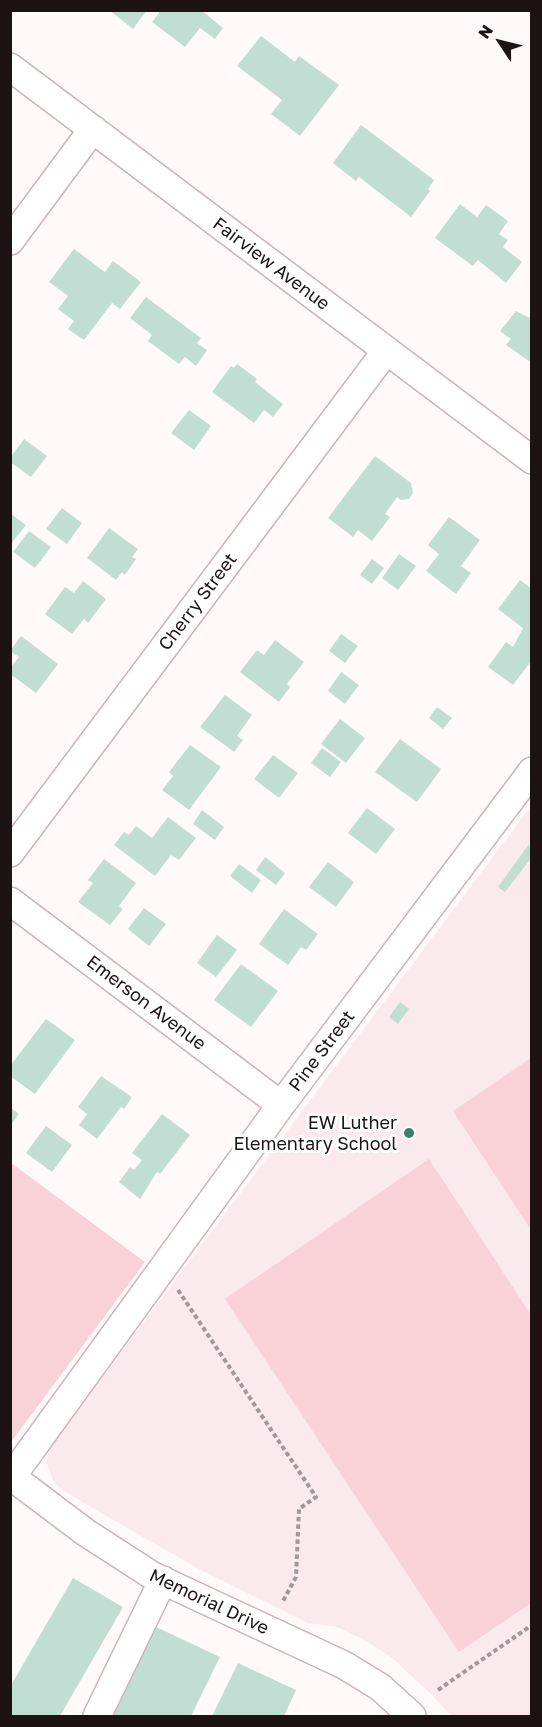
<!DOCTYPE html>
<style>
body{margin:0}
#map{position:relative;width:542px;height:1727px;overflow:hidden;background:#fff9fa;font-family:"Golos Text",sans-serif}
canvas{display:block}
.frame{position:absolute;inset:0;border:12px solid #1d1315;pointer-events:none}
.north{position:absolute;left:470px;top:12px;width:60px;height:60px;-webkit-text-stroke:4px #fff;paint-order:stroke;rotate:305deg;font-size:16px;font-weight:700;line-height:24px;text-align:center;color:#1d1315}
.north::after{content:'';display:block;margin:auto;width:21px;height:27px;background:#1d1315;clip-path:polygon(50% 0,100% 100%,50% 72%,0 100%)}
</style>
<div id="map">
<canvas width="542" height="1727"></canvas>
<div class="frame"></div>
<div class="north">N</div>
</div>
<script>
const context = document.querySelector('canvas').getContext('2d');
context.lineJoin = 'round';
function fill(path, color) { context.fillStyle = color; context.fill(path, 'evenodd'); }
function trace(path, color, width, dash) { context.strokeStyle = color; context.lineWidth = width; context.lineCap = dash ? 'butt' : 'round'; context.setLineDash(dash || []); context.stroke(path); }
function label(font, color, halo, rows, align = 'center') {
  context.font = font + ' "Golos Text",sans-serif'; context.lineWidth = 6; context.setLineDash([]); context.textBaseline = 'middle'; context.strokeStyle = halo; context.fillStyle = color; for (const [text, x, y, turn = 0] of rows) {
    context.save(); context.translate(x, y); context.rotate((+turn || 0) * Math.PI / 180); context.textAlign = isNaN(turn) ? turn : align; if (halo) context.strokeText(text, 0, 0); context.fillText(text, 0, 0); context.restore();
  }
}
fill(new Path2D(`
 M531 806V1716H451L433 1696 391 1657 368 1642 337 1627 308 1623 197 1568 65 1492 54 1482 46 1462 50 1447Z`), '#faeaed');
fill(new Path2D(`
 M531 1058V1230L453 1111Z
 M429 1159 531 1315V1603L459 1652 225 1299Z
 M11 1163 145 1262 11 1442Z`), '#f8d1d9');
fill(new Path2D(`
 M109 10H147L133 29Z
 M157 10H201L223 28 215 39 200 28 185 47 152 22 159 13Z
 M261 36 295 62 299 56 339 85 300 136 271 114 282 100 237 66Z
 M361 125 434 180 428 189 430 191 411 217 359 177 356 181 333 163Z
 M460 204 477 217 486 205 508 221 499 234 508 240 503 247 522 262 506 283 478 260 473 266 435 238Z
 M74 249 105 272 113 261 141 282 120 309 112 303 84 340 68 329 74 321 58 309 68 296 49 282Z
 M146 297 201 338 197 343 207 350 196 366 185 357 179 364 148 341 152 335 130 318Z
 M516 311 532 319V363L506 345 511 339 500 331Z
 M237 364 257 379 255 382 283 404 273 417 264 410 254 423 212 392 231 366 234 368Z
 M189 410 211 426 194 450 171 433Z
 M24 439 47 456 31 477 10 462V458Z
 M375 456 411 483 413 493 409 499 401 500 397 497 385 514 390 517 372 541 358 530 353 537 328 518Z
 M62 508 82 523 67 544 46 529Z
 M10 513 26 525 10 545Z
 M449 517 480 540 461 566 471 573 456 594 426 571 439 554 428 545Z
 M109 528 138 549 132 557 136 559 125 575 122 572 116 580 87 558Z
 M29 531 51 547 35 568 13 552Z
 M399 554 416 566 398 590 382 578Z
 M372 559 384 568 372 584 360 575Z
 M520 580 532 589V660L513 685 488 667 506 642 513 647 523 628 498 609Z
 M83 581 106 599 88 623 84 619 72 634 45 614 65 587 74 593Z
 M341 634 358 646 345 663 329 651Z
 M21 636 58 664 36 693 10 674V668L19 657 10 651Z
 M275 640 304 662 287 684 290 687 279 702 240 672 257 650 264 655Z
 M341 672 359 685 345 704 328 691Z
 M225 695 252 715 237 736 243 740 234 752 200 727Z
 M437 707 452 718 443 729 429 718Z
 M340 719 365 738 346 763 321 744Z
 M400 739 441 769 417 802 375 772Z
 M190 745 221 767 189 810 162 790 173 776 169 772Z
 M322 748 341 762 330 777 311 763Z
 M273 755 298 773 279 798 254 779Z
 M367 808 395 829 376 854 348 833Z
 M202 810 224 827 215 840 193 824Z
 M168 817 196 838 179 860 171 855 155 876 114 845 124 832 129 835 136 826 152 838Z
 M529 844 532 857 505 892 498 887Z
 M265 857 285 873 276 885 256 870Z
 M104 859 136 883 119 906 123 909 110 925 78 902 93 883 88 880Z
 M328 862 354 882 336 907 309 887Z
 M239 864 261 880 252 893 230 876Z
 M144 908 166 924 149 946 128 929Z
 M284 909 318 934 306 950 301 947 288 965 259 944Z
 M217 935 237 950 216 977 197 963Z
 M241 964 278 991 251 1027 214 1000Z
 M400 1002 409 1009 398 1024 389 1017Z
 M46 1019 75 1040 35 1094 10 1076V1066Z
 M101 1076 132 1097 124 1109 121 1107 97 1139 79 1125 87 1114 78 1107Z
 M10 1107 19 1114 10 1126Z
 M162 1114 190 1135 160 1174 157 1172 140 1199 119 1182 130 1167 134 1170 142 1160 132 1153Z
 M46 1126 72 1145 52 1172 26 1153Z
 M73 1578 123 1607 60 1716H10V1687Z
 M154 1626 220 1657 191 1716H111Z
 M238 1663 296 1690 284 1716H212Z`), '#c1ded4');
const minor = new Path2D(`
 M10 67 532 460
 M10 241 93 129
 M10 853 386 351
 M10 901 281 1105
 M12 1477 85 1532 153 1576 344 1665 380 1687 412 1716
 M10 1479 281 1105 532 771
 M97 1716 163 1580`);
trace(minor, '#ceb2b8', 30);
trace(new Path2D(`
 M178 1290 316 1497 299 1509 296 1577 282 1603
 M438 1690 532 1625`), '#a09899', 4, [4.5, 3]);
trace(minor, '#fff', 27);
for (const [x, y, r, color] of [
 [409,1133,6,"#3e7d6b"]
]) { const dot = new Path2D(); dot.arc(x, y, r, 0, 2 * Math.PI); context.fillStyle = color; context.fill(dot); trace(dot, '#fff', 2); }
label('18px', '#1d1315', '#fff', [
 ["Fairview Avenue",271,264,37],
 ["Cherry Street",198,602,-53],
 ["Emerson Avenue",146,1003,37],
 ["Pine Street",322,1051,-53],
 ["Memorial Drive",209,1602,25]
]);
label('18px', '#1d1315', '#fff', [
 ["EW Luther",397,1123],
 ["Elementary School",397,1144]
], 'right');
</script>
